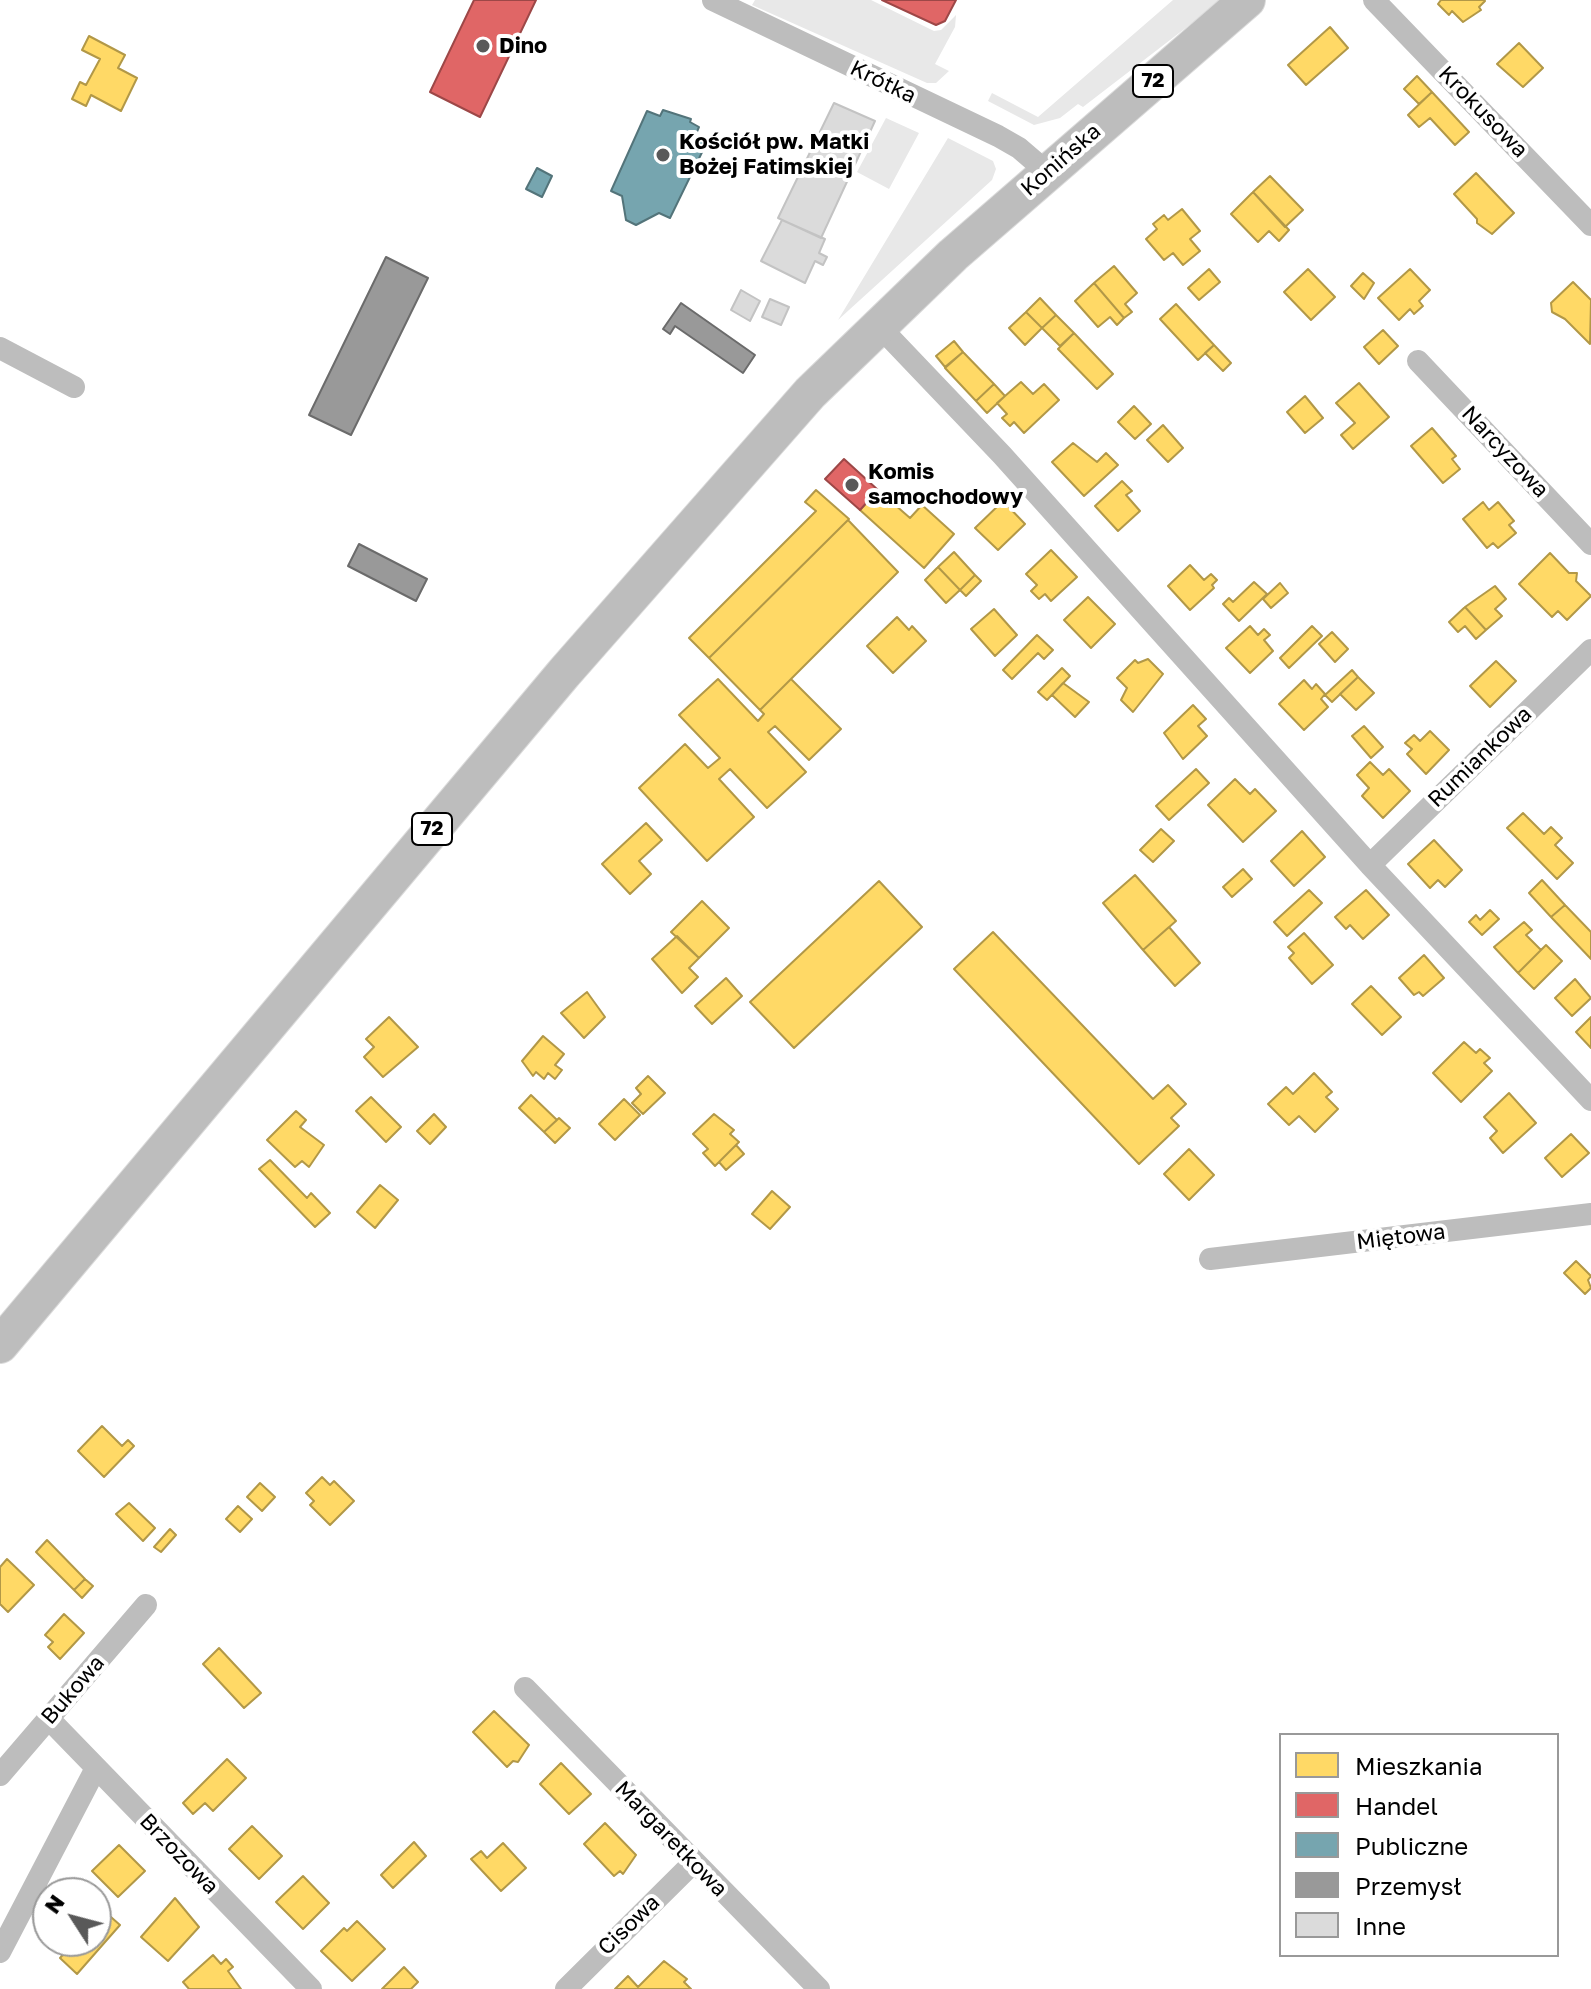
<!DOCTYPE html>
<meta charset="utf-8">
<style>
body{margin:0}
#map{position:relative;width:1591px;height:1989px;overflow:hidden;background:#fff;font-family:"Golos Text",sans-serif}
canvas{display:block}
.legend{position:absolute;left:1279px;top:1733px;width:280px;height:224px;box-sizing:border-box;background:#fff;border:2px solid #999;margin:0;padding:10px 14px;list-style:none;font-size:24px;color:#000}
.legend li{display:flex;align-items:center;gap:16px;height:40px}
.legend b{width:40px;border:2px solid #999}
.north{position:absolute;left:32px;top:1877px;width:80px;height:80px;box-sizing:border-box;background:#fff;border:2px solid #999;border-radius:50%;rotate:306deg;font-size:22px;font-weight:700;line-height:32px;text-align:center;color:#000}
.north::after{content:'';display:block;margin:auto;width:28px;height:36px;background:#595959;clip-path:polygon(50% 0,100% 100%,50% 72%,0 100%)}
</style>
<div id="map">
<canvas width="1591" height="1989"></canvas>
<ul class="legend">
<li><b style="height:22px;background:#ffd966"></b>Mieszkania</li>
<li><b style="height:22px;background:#e06666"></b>Handel</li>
<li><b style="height:22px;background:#76a5af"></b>Publiczne</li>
<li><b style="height:22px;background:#999"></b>Przemysł</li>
<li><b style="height:22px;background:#dbdbdb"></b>Inne</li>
</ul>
<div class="north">N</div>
</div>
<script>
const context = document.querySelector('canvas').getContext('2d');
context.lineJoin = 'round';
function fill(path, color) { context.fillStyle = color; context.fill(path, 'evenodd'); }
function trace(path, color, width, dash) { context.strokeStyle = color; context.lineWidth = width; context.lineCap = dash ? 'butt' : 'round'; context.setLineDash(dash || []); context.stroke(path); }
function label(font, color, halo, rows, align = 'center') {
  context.font = font + ' "Golos Text",sans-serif'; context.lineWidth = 8; context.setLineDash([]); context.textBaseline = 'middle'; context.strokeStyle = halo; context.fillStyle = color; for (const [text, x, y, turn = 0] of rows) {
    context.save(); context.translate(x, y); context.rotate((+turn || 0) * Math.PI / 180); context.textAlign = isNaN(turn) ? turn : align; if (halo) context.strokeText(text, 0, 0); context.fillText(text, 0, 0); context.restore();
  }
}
fill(new Path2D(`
 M755 0H871L934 31 941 30 956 15 955 27 935 64 949 71 936 83H927L752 5Z
 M1173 0H1222L1083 107 1078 104 1060 118 1034 125 988 101 992 93 1038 117Z
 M886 118 919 133 889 189 857 172Z
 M948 138 993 161 996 169 992 180 838 320Z`), '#e8e8e8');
const homes = new Path2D(`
 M1441 0H1484L1485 1 1479 7 1481 10 1463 22 1452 11 1449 15 1438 4Z
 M1330 27 1348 48 1306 85 1288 65Z
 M89 36 125 55 118 68 137 78 121 111 91 95 86 106 72 99 80 82 86 85 100 59 82 50Z
 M1519 43 1543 68 1523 87 1497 64Z
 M1417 76 1432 92 1419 104 1404 89Z
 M1432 92 1469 132 1455 145 1430 118 1419 127 1408 115Z
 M1476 173 1514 213 1492 234 1477 223V219L1454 194Z
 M1270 176 1303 210 1285 227 1253 192Z
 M1253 192 1289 230 1279 241 1269 231 1258 242 1231 214Z
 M1182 209 1200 231 1190 239 1200 251 1183 265 1173 253 1164 260 1146 239 1157 229 1153 224 1164 215 1168 220Z
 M1114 266 1137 293 1125 304 1132 312 1124 318 1094 283Z
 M1209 269 1220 282 1199 300 1188 288Z
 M1308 269 1335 297 1311 320 1284 292Z
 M1410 269 1430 290 1419 301 1423 306 1414 314 1410 309 1399 320 1378 298Z
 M1363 273 1374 283 1364 299 1351 286Z
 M1573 282 1591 300 1590 344 1565 319 1552 312 1551 303Z
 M1094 283 1124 318 1117 325 1110 317 1098 327 1075 301Z
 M1040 298 1056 315 1042 328 1026 312Z
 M1176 304 1214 345 1198 360 1160 319Z
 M1026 312 1042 328 1025 345 1009 328Z
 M1056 315 1074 333 1060 346 1042 328Z
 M1383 330 1398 346 1379 364 1364 347Z
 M1074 333 1113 374 1097 389 1058 349Z
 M954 341 963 352 945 367 936 356Z
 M1214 345 1231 363 1223 371 1205 353Z
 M963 352 994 384 976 401 945 368Z
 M1021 382 1033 394 1044 384 1059 400 1024 433 1014 422 1010 426 1002 418 1007 414 997 403Z
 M1359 383 1389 417 1353 449 1341 435 1355 423 1336 403Z
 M994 384 1005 396 987 413 976 401Z
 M1305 396 1323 418 1305 433 1287 412Z
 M1134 406 1151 424 1135 439 1118 422Z
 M1163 425 1183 448 1168 462 1147 440Z
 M1432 428 1456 456 1452 459 1460 469 1443 483 1411 446Z
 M1073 443 1097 462 1106 453 1118 465 1084 496 1052 462Z
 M1122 481 1132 491 1126 495 1140 511 1118 531 1095 506Z
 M816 490 849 519 709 658 689 638 816 511 805 502Z
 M878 490 910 518 922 505 954 534 924 568 860 510Z
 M1003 501 1025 524 998 550 975 528Z
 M1483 502 1489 510 1498 502 1514 521 1509 525 1516 533 1498 548 1493 543 1487 548 1463 519Z
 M848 520 898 572 760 710 709 658Z
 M1051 550 1077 577 1051 601 1045 594 1039 599 1031 591 1037 585 1026 574Z
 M954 552 975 575 960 590 938 567Z
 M1550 553 1569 573H1577L1576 581 1591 596 1567 620 1558 611 1552 617 1519 584Z
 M1190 565 1204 580 1211 574 1217 580 1212 585 1214 588 1190 610 1168 586Z
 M938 567 960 590 946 603 925 580Z
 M975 575 981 581 966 596 960 590Z
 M1254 582 1267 594 1239 621 1223 604 1229 598 1233 602Z
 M1280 583 1288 593 1271 608 1263 599Z
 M1495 586 1506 599 1495 609 1502 616 1486 630 1465 607Z
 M1088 597 1115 624 1091 648 1064 620Z
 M1465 607 1486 630 1476 639 1465 626 1458 632 1449 622Z
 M994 609 1017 635 995 656 971 629Z
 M897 617 909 630 912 626 926 641 893 673 867 646Z
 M1250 626 1258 635 1264 629 1270 635 1264 640 1273 651 1250 673 1226 648Z
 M1312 626 1322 636 1289 668 1280 658Z
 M1332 632 1348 649 1335 662 1319 644Z
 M1037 635 1053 650 1044 659 1038 653 1012 679 1003 670Z
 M1148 659 1163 674 1133 712 1121 700 1127 688 1117 678 1135 660 1138 663Z
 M1496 661 1516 681 1490 707 1470 686Z
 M1062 668 1070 676 1047 700 1038 692Z
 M1352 670 1358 677 1332 702 1325 695Z
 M1358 677 1374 693 1356 710 1340 694Z
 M718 679 758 721 764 714 760 710 791 679 841 729 809 760 775 726 768 732 806 772 767 808 730 769 719 779 754 817 707 861 639 788 685 744 708 768 720 758 679 715Z
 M1304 680 1312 689 1316 684 1325 694 1321 699 1328 707 1304 730 1279 704Z
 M1063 683 1089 702 1075 717 1052 695Z
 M1193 705 1206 719 1198 726 1207 736 1183 759 1164 733Z
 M1364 726 1383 747 1371 758 1352 736Z
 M1430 731 1449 750 1426 774 1407 754 1412 749 1405 743 1414 735 1420 741Z
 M1370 762 1383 775 1389 769 1410 791 1383 818 1362 796 1369 788 1357 775Z
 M1196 769 1209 783 1169 820 1156 806Z
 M1235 779 1250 794 1255 789 1276 811 1243 842 1208 805Z
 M1523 813 1544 834 1551 827 1562 838 1555 845 1573 863 1557 879 1507 828Z
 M646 823 662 840 639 861 651 874 630 894 602 864Z
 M1161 829 1174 841 1153 862 1140 850Z
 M1302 831 1325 857 1294 886 1271 861Z
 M1434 840 1462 870 1445 887 1438 880 1430 888 1408 864Z
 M1243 869 1252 879 1232 897 1223 887Z
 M1135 875 1176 921 1143 950 1103 903Z
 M1542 880 1565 905 1551 917 1529 893Z
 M879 881 922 927 794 1048 750 1002Z
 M1309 890 1322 903 1287 936 1274 922Z
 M1366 890 1389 915 1363 939 1350 925 1346 929 1335 917Z
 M702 901 729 928 699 958 671 932Z
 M1565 905 1591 932V959L1551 917Z
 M1490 910 1499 919 1482 935 1469 922 1476 915 1480 920Z
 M1524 922 1532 930 1526 935 1541 950 1518 973 1494 947Z
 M1169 927 1200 963 1175 986 1143 950Z
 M993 932 1153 1099 1168 1085 1186 1104 1171 1118 1179 1126 1139 1164 954 969Z
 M1304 933 1333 965 1312 984 1289 958 1294 953 1288 947Z
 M677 936 699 958 689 968 698 977 682 993 652 959Z
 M1546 945 1562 961 1534 989 1518 973Z
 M1424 955 1444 978 1423 996 1419 992 1414 995 1399 978Z
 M726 978 742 996 712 1024 695 1006Z
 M1575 979 1591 998 1572 1016 1555 998Z
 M1371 986 1401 1017 1382 1035 1352 1004Z
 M587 992 605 1017 584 1038 561 1013Z
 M389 1017 418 1047 383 1077 364 1057 374 1047 366 1039Z
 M1591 1017V1048L1576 1032Z
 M543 1036 564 1054 555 1065 562 1070 555 1079 548 1073 544 1079 536 1072 533 1076 522 1061Z
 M1464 1042 1476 1053 1480 1049 1490 1058 1484 1063 1492 1071 1461 1102 1433 1073Z
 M1314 1073 1332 1092 1326 1097 1338 1109 1315 1132 1299 1116 1289 1125 1268 1104 1286 1087 1293 1094Z
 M648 1076 665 1093 643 1114 632 1103 641 1094 636 1088Z
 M1509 1093 1536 1123 1503 1153 1490 1138 1497 1131 1484 1117Z
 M531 1095 557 1120 544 1132 519 1108Z
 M371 1097 401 1127 386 1142 356 1111Z
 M624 1099 640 1115 615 1140 599 1124Z
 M296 1111 306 1120 300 1127 324 1145 309 1167 302 1161 295 1167 267 1140Z
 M434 1114 446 1127 430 1144 417 1131Z
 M714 1114 734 1130 730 1134 739 1142 715 1166 703 1153 708 1149 693 1134Z
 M559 1118 570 1128 555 1143 544 1132Z
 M1571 1134 1589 1153 1562 1177 1545 1158Z
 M736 1145 744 1154 726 1170 719 1162Z
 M1189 1149 1214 1175 1189 1200 1164 1174Z
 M270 1160 307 1198 311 1193 330 1213 315 1227 259 1169Z
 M380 1185 398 1200 375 1228 357 1212Z
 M772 1191 790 1207 770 1229 752 1214Z
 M1576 1261 1591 1276 1588 1280 1591 1288 1585 1294 1564 1273Z
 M102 1426 122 1446 128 1440 134 1446 104 1477 78 1451Z
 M322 1477 330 1485 334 1481 354 1501 330 1525 310 1505 314 1501 306 1493Z
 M260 1483 275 1497 262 1511 247 1497Z
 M129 1503 155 1528 143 1541 116 1514Z
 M238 1506 252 1519 240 1532 226 1519Z
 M170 1529 176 1535 161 1552 154 1547Z
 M47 1540 85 1579 74 1590 36 1552Z
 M7 1559 34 1585 8 1612 0 1604V1567Z
 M85 1579 93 1586 82 1598 74 1590Z
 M64 1614 84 1633 60 1659 48 1647 53 1642 45 1635Z
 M219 1648 261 1693 244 1708 203 1664Z
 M494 1711 529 1745 518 1762 513 1761 507 1767 473 1732Z
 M227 1759 246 1778 213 1811 205 1803 193 1814 183 1803Z
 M561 1763 591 1794 569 1814 540 1784Z
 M605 1823 636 1855 623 1874 620 1871 614 1876 584 1844Z
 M252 1826 282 1856 259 1879 229 1849Z
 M414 1842 426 1856 393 1888 381 1875Z
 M503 1843 526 1868 501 1891 471 1859 481 1851 487 1858Z
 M119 1845 145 1871 118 1897 92 1871Z
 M303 1876 329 1903 303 1929 276 1902Z
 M175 1898 199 1927 168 1961 141 1937Z
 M103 1910 120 1925 77 1974 60 1958 75 1941H96V1917Z
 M357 1921 385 1949 352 1981 321 1951 344 1928 347 1931Z
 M213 1955 221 1964 226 1959 233 1967 228 1971 241 1989H189L183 1982Z
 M664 1961 687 1979 684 1982 691 1989H615L628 1976 638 1987Z
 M404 1967 418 1982 411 1989H382Z`);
fill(homes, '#ffd966');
trace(homes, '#b29847', 2);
const shops = new Path2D(`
 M474 0H536L480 117 430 92Z
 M882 0H956L945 21 936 25Z
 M844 459 878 490 860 510 825 479Z`);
fill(shops, '#e06666');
trace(shops, '#9d4747', 2);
const public = new Path2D(`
 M663 110 691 119 690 122 699 127 696 134 708 140 670 218 659 213 636 225 626 220 622 196 611 191 647 111 660 116Z
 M537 168 552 176 542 197 526 189Z`);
fill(public, '#76a5af');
trace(public, '#53747a', 2);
const industry = new Path2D(`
 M386 257 428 278 351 435 309 415Z
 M681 303 755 355 743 373 675 326 670 334 663 329Z
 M359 544 427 579 416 601 348 566Z`);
fill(industry, '#999');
trace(industry, '#6b6b6b', 2);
const building = new Path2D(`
 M834 103 875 121 821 238 778 218Z
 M782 220 825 239 819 253 827 257 823 265 815 261 805 283 761 261Z
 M741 290 760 301 750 321 731 310Z
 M770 299 789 307 781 325 762 317Z`);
fill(building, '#dbdbdb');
trace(building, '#c3c3c3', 2);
const primary = new Path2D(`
 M0 1345 564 673 810 393 953 255 1247 0`);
trace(primary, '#dbdbdb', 38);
trace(new Path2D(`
 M713 0 998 136 1019 148 1047 172
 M1374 0 1591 225
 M878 325 1002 455 1370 865 1591 1100
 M0 348 74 387
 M1418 361 1591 544
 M1370 865 1591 650
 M1210 1259 1591 1214
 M525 1688 819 1989
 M48 1718 311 1989
 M0 1775 146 1605
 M0 1952 96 1768
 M566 1989 693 1863`), '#bdbdbd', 22);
trace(primary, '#bdbdbd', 36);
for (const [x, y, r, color] of [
 [483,46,8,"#595959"],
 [663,155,8,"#595959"],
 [852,485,8,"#595959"]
]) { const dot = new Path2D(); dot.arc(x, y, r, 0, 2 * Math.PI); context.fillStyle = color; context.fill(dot); trace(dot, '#fff', 3); }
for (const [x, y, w] of [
 [1153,81,40],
 [432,829,40]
]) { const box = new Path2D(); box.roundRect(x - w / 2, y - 16, w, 32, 6); context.fillStyle = '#fff'; context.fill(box); trace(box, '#000', 2); }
label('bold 20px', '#000', null, [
 ["72",1153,81],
 ["72",432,829]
]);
label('bold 22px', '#000', '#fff', [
 ["Dino",499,46],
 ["Kościół pw. Matki",679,142],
 ["Bożej Fatimskiej",679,167],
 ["Komis",868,472],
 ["samochodowy",868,497]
], 'left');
label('22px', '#000', '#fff', [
 ["Krótka",883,82,26],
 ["Krokusowa",1483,112,46],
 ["Konińska",1061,160,-41],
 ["Narcyzowa",1505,452,47],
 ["Rumiankowa",1480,757,-44],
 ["Miętowa",1401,1237,-7],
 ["Bukowa",73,1690,-49],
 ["Margaretkowa",671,1839,46],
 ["Brzozowa",179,1854,46],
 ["Cisowa",629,1925,-44]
]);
</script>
